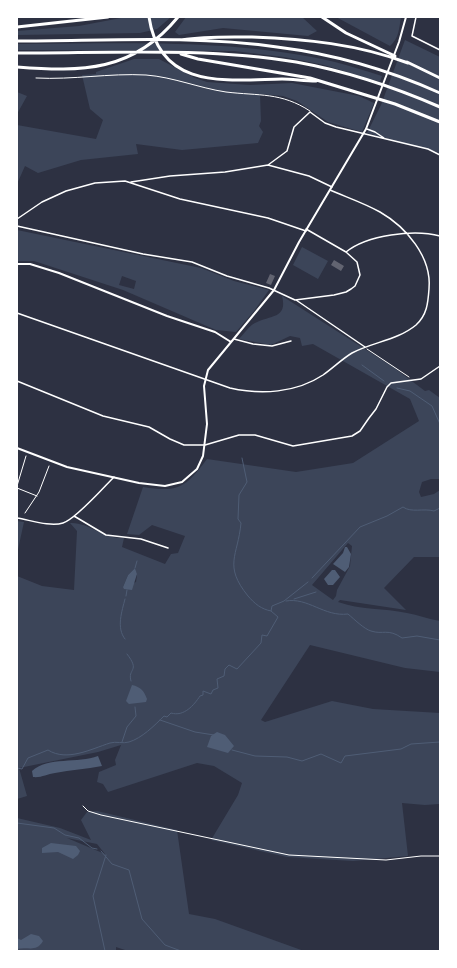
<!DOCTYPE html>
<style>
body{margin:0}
#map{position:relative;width:457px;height:968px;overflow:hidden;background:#2d3142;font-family:"DejaVu Sans",sans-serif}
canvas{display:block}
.frame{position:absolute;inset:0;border:18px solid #fff;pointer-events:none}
</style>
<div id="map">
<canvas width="457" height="968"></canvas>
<div class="frame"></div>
</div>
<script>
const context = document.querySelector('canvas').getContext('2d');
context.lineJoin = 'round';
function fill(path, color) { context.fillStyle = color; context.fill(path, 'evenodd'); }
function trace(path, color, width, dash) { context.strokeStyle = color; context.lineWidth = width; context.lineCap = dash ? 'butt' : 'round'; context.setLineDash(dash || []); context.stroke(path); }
fill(new Path2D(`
 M126 17H171L157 29 140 33 17 35V31L79 26Z
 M186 17H302L317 31 308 36 223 28 179 35 175 32Z
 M336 17H401C399 29 399 38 390 46Z
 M405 40 440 57V153L367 133 381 105Z
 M17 44C123 44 231 38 335 62 351 66 366 71 382 76L380 82 324 65 284 57 234 51 17 50Z
 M134 59H159L195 78 207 82 250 85 292 83 359 96 374 103 362 132 328 122 297 101 283 96 260 94 261 121 259 126 263 132 258 143 182 150 136 144 138 154 81 160 38 173 25 166 17 184V125L96 139 103 120 90 109 82 75 96 74V72Z
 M17 92 27 96 17 114Z
 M17 230 201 268 234 281 269 290 254 311 236 332 216 330 123 290 34 261H17ZM122 276 136 281 134 289 119 285Z
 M302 247 328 261 318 279 293 265Z
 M282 296 393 367 425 391 429 390 440 398V479H431L422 482 419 492 421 497 434 494 440 490V557H414L384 588 406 610 340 600 338 602C360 610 384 608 407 613 418 615 428 619 440 621V672L405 668 310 645 261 720 265 722 332 701 373 709 440 713V806L439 804 425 805 402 803 408 856 353 861 287 857 211 840 238 795 242 783 214 766 197 763 108 792 103 784 97 782 99 772 116 765 115 760 121 745 98 752 19 768 27 796 17 799V576L42 586 74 590 77 531 70 523C89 522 103 539 124 538L122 547 165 564 171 554 178 553 185 536 152 525 139 535 127 534 143 487C179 493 186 487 207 459L296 472 353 463 419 421 410 399 313 344 302 346 300 338 290 336 271 345 239 339C244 334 249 326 255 323 270 315 288 319 282 296ZM348 543 352 546 350 566 337 590 336 596 333 600 312 585ZM135 568 137 575 136 582 123 587 128 575Z
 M17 521 24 522 17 554Z
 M97 811 177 830 189 914 215 919 304 951H128L116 947V951H17V818L60 828 91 840 81 820 87 812ZM67 838 97 844 105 854Z`), '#3c4559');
fill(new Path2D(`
 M345 547H347L351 554 349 567 345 572 333 564 343 553Z
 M135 568 137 574 132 590 124 589 123 587 128 575Z
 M332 570H335L340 577 333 585H328L324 579Z
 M132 685C141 687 144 691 147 699L146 702 129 704 126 701Z
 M217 732 225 735 234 746 228 753 207 747 211 736Z
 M98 756 102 766C86 769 71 770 55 773 47 774 41 778 33 777L32 771C48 756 78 764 98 756Z
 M51 843 76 846 80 851 78 855 73 859 58 852 42 853V848Z
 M31 934 39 936 43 941C36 953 28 946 17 949V938L21 940Z`), '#4f5d75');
trace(new Path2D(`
 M362 365 384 381
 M397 388 410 391 432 406 440 424
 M242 458 247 482 239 495 238 519 241 523C238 556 223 565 248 596 255 604 261 609 271 611
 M135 568 137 561
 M312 578 360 527 387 516 403 507C411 513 424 508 434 511L440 508
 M126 596 127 590
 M294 599 316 592
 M286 601C308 597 324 617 348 614 354 619 364 629 371 631 383 635 388 628 402 638L417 636 440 640
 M125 639C116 628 122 611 125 599
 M127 654C141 672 127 668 131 681
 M160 720 195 732 214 735
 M122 742 127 727 136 716 135 707
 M232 750 255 756 287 757 302 761 321 754 341 763 345 756 401 749 411 744 440 742
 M17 768 22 769 28 758 48 750C67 762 91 749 110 743 116 741 123 744 129 742 142 738 154 726 164 716L167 717 171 713C184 717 194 705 200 696L203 695V691L211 694 213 690 218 688 217 679 224 676 225 669 229 665 237 669 261 643 262 635 267 636 278 617 271 611 272 606 284 601 308 582
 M17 823 54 828 65 835 79 838 92 848 97 849
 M101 851 112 864 129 870 142 919 165 945 181 951
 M105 951 93 896 106 855`), '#4f5d75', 1);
fill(new Path2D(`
 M334 260 344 266 341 271 331 265Z
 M270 274 275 276 271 285 266 283Z`), '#626471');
trace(new Path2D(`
 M367 349 409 377
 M17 486 26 456
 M17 488 37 496
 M25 513 39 492 49 466`), '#fff', 1);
trace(new Path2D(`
 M36 78C73 80 109 73 146 75 173 77 199 88 226 92 259 96 281 92 310 111
 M83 806 88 811 101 815 289 855 386 860 421 856H440`), '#fff', 1);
trace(new Path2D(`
 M416 17 412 36 440 50
 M439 17H440
 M367 129 375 132 384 138
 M268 165 287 151 294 127 310 112 325 123 336 127 428 149 440 155
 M131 182 170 176 225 172 268 165 309 176 332 187
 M17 219 42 202 66 191 95 183 125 181 180 199 268 218 306 231
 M17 226 143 254 192 262 227 276 269 288 295 300 334 295 346 292 351 289 355 286 360 275 357 262 346 252 306 229
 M346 252C367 235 414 229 440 236
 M296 300 365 347
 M17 313 230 388C261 395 296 393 323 375 333 368 342 359 352 353 373 342 398 340 416 325 427 315 428 303 429 289 432 257 406 227 380 212 364 203 346 197 330 190
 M234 339 253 344 272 346 291 341
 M17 381 103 416 149 427 170 439 184 445H205L239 435H255L293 446 352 436 360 431 369 418 376 409 387 387 391 383 421 379 440 366
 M74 516 106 535 141 539 168 548
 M17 518C30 520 50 527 63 523 75 520 104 487 114 477`), '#fff', 1.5);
trace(new Path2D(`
 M17 264H30L59 273 167 316 215 332 231 342
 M17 448 67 467 139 483 165 486 182 482 197 469 203 456 207 424 204 386 208 370 274 290 299 242 366 129 399 42 406 17`), '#fff', 2);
trace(new Path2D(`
 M149 17C160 91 228 80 282 79 293 79 304 81 316 81
 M322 17 346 33 395 56
 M17 27 108 17
 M182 40C205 36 229 37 252 37 306 39 357 44 408 63
 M17 41C103 41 192 35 277 47 333 54 389 70 440 93
 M17 53C108 53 206 47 296 62 346 71 394 87 440 107
 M181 54 198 59 310 78 395 104 440 122
 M407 62 440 78
 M17 67C82 72 133 72 178 17`), '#fff', 3);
</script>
